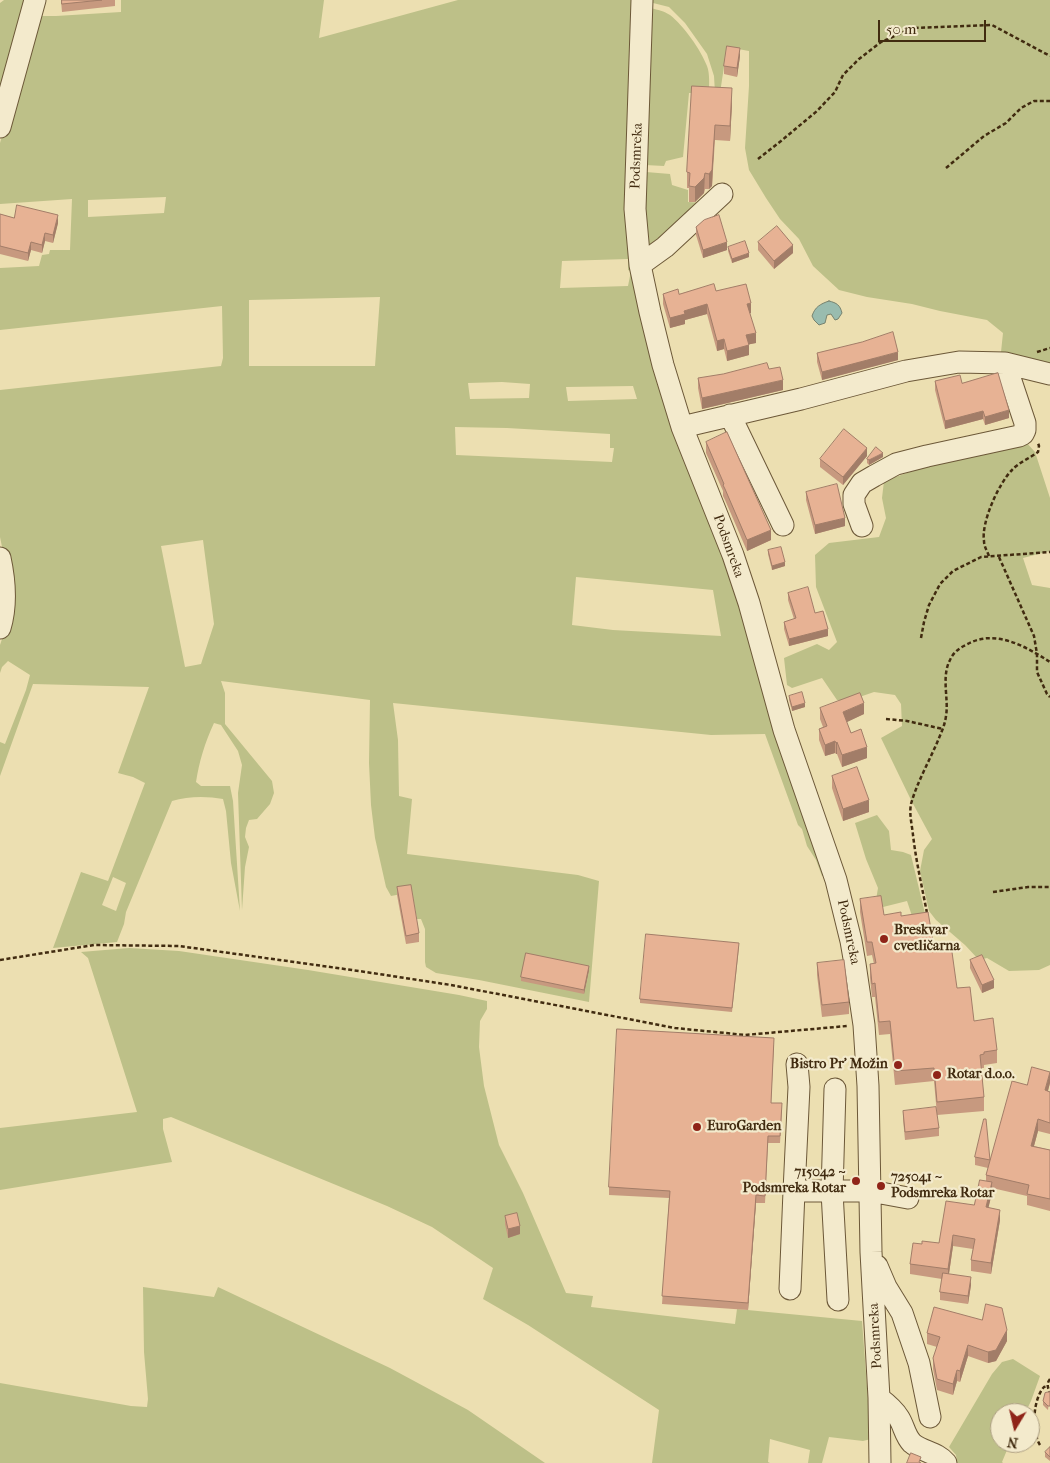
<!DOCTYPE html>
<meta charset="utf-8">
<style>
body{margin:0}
#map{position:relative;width:1050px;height:1463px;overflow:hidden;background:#ecdfb1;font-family:"IM FELL French Canon",serif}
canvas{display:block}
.north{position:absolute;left:990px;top:1403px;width:50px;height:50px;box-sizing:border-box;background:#f3eacc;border:1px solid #ac9e81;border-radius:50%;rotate:189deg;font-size:14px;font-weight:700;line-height:20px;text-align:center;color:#412b10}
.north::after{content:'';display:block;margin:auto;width:18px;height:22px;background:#8f2418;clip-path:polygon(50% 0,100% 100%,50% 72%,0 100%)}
.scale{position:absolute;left:878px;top:20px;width:108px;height:22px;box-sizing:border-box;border:2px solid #412b10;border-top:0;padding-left:6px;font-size:15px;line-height:18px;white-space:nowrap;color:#412b10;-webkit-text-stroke:4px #f3eacc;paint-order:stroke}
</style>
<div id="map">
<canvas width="1050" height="1463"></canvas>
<div class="north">N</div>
<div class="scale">50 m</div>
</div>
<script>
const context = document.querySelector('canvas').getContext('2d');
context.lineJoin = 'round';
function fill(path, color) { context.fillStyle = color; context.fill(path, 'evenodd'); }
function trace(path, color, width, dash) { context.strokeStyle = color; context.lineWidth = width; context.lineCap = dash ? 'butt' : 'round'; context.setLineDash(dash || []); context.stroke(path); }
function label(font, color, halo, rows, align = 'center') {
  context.font = font + ' "IM FELL French Canon",serif'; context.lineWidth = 4.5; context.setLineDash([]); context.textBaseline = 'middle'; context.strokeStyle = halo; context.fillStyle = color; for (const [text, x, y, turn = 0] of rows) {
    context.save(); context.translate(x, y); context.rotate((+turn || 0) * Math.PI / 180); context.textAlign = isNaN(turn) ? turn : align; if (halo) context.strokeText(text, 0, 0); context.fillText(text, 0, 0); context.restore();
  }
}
fill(new Path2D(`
 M4 0H33L0 116V3Z
 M121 0H324L319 38 458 0H635L627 212 717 532 825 875 822 876 816 860 807 846 802 829 798 825 765 734 711 735 393 703 398 740 399 796 412 799 407 854 578 875 599 881 589 1002 479 980 436 973 426 967 425 962V929L421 919H417L412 892 391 896 386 887 375 838 371 805 369 763 370 700 221 681 225 693V724L272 781 274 793 270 804 257 819 249 820 246 828 245 837 249 847 245 867 242 910 238 793 242 765 238 751 221 725 214 723C205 742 199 762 196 782L201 786H230L233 801 240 911 231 863 226 811 223 799C207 796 188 796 172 801L126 912 124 924 117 942 53 948 81 872 108 881 145 783 133 777 118 773 149 687 33 684 0 776V742L5 744 26 690 30 675 8 661 2 667 0 673V645L4 633 9 581 0 537V390L221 366 223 358 222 306 0 330V268L39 266 42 255 49 254 50 250H70L72 199 0 204V143L36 16H56L121 12ZM166 197 164 213 88 217V200ZM628 259V270L631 271 628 286 560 288 562 261ZM380 297 375 366H249V300ZM502 382 530 384 529 398 470 399 468 383ZM633 386 637 399 568 401 566 387ZM455 427 507 428 610 434V448H614L612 462 456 455ZM203 540 214 624 201 664 185 667 161 546ZM576 577 713 590 721 636 613 630 572 625ZM113 877 126 883 116 911 102 905Z
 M653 0H1050V370L1001 352 1003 333 987 320 940 311 912 304 867 297 839 290 813 266 799 239 780 219 766 198 749 170 745 148 749 86V51L727 47 720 93H715L714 76 707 54 685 23 669 7 653 3Z
 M651 8C658 10 664 11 670 15 683 25 701 50 707 66 710 74 709 84 709 93H689L683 157 666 161 664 166 645 165Z
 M646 172 670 174 672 185 688 190V202L703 203 659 244 646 247Z
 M1025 441 1035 452 1050 498V551L1023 558 1032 585 1050 588V965L1039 970 1009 971 987 958 979 960 965 945 936 920 929 911 920 871 924 850 932 839 911 800 881 738 902 726 901 704 895 695 874 692 845 702 837 700 822 678 792 688 787 685 784 658 817 644 829 650 837 642 816 587 815 555 829 543 879 537 886 518 882 498 884 481 953 457Z
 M877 815 889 831 891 850 903 852 911 855 927 922H914L907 901 883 907 875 906 878 888 866 859 855 823Z
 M129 948 179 951 308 970 459 995 487 1001V1009L480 1021 479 1047 484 1086 499 1145 523 1193 566 1293 593 1296 591 1307 735 1324 737 1309 862 1321 871 1439 863 1441 829 1437 822 1463H808L810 1450 770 1439 768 1462 770 1463H652L659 1410 528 1325 483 1299 493 1268 432 1227 387 1206 171 1117 163 1119V1129L172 1162 0 1190V1128L137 1112 88 958 81 952Z
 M143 1287 214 1297 218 1287 390 1368 468 1410 545 1463H0V1383L131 1406 147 1407 148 1399 144 1352Z
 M1013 1359 1040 1376 1031 1401 1025 1413H1000V1443H1010L1002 1462 1003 1463H957L956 1455 949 1447 992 1374 1002 1362Z`), '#bdc088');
const water = new Path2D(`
 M829 301C837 303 840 305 842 313L838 319 835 320 831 314 827 315 825 323 819 325 814 320 812 316C815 307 820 304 829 301Z`);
fill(water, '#99bcaf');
trace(water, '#76826f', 1);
const minor = new Path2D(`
 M642 0 635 209 640 265 650 312 663 365 682 427 733 555 749 603 784 730 836 880 851 941 855 964 864 1025 868 1086 871 1252 879 1398 880 1463
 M0 127 35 0
 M640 265 665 247 722 194
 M730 415 783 525
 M682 427 801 399 906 371 959 362 1005 363 1050 374
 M862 526 854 504V495L862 483 874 476 896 464 927 456 1019 436 1023 434 1025 430V423L1005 363
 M0 558C5 581 7 605 0 628
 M797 1064 799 1087 794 1191H870L908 1198
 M835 1089 832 1192 838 1300
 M877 1266 886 1287 902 1313 919 1363 930 1417
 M790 1289 794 1191
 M879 1398C887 1404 894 1410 899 1418 904 1426 905 1436 912 1443 922 1452 937 1452 946 1463`);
trace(minor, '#6c5838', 23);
trace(new Path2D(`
 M758 159 781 141 817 111 835 92 843 75 859 59 881 42 913 28 992 25 1050 56
 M946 168 984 136 1006 123 1021 108 1034 101H1050
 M1037 352 1050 348
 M989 556C987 551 984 546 984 541 981 522 999 483 1012 470 1018 463 1030 458 1038 452L1039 446 1038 443
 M999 557 1034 636 1037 654V672L1047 694 1050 697
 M921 638 924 622 929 605 940 584 953 571 981 557 1050 552
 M886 719 907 721 943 729
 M993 892 1028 887H1050
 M927 913C922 887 916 861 913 835 912 825 909 814 911 804 917 782 930 760 939 738 942 731 945 724 946 716 949 699 941 677 950 660 953 653 959 648 966 645 994 628 1025 646 1050 662
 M0 960 94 945 179 946 359 971 451 985 675 1028 745 1035 847 1026
 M1050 1379C1046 1384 1048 1388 1050 1393
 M1040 1445C1031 1431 1033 1399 1044 1387L1048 1386`), '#412b10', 2.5, [4, 2.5]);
trace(minor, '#f3eacc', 21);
fill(new Path2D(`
 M61 0H115V6L62 12Z
 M740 56 737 77 724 74V66Z
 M692 86 732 103 730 141 715 140 712 186 709 189H705L704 193 695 202H689V188H687V172Z
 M0 214 14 218 58 223 53 243 45 241 42 253 31 250 28 261 0 254Z
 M696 227 727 250 703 258 696 235Z
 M758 242 793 253 774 269 758 250Z
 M728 247 749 257 732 263 728 251Z
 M716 291 751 313H750L756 343 749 344V355L727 361 724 349 717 351 707 314 685 320V324L670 328 663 304V294H679Z
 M817 353 898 360 822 380 817 362Z
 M698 378 783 390 702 409 698 388Z
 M935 381 962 383 1009 418 985 425 983 419 945 429 935 390Z
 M706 442 771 540 747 551 725 500 723 496V491L706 453Z
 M867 456 843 485 820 467V459Z
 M883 457 869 465 867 463V459Z
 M806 492 845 526 815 534 806 500Z
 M768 550 785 566 772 570 768 554Z
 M788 593 815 613 828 636 789 646 784 629V622L794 619 788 600Z
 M789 696 805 707 792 711 789 700Z
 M820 708 864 714 846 722 851 733 867 758 842 767 837 754H836L835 753 825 756 819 740V729L823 727 820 719Z
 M832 776 869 812 843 821 832 788Z
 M397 887 419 933V942L406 944 397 895Z
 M860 899 884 915 901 916 934 947 957 988 974 1021 997 1050V1063L984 1065V1068H981L984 1097V1111L937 1115 934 1081 895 1085 890 1034 879 1035 875 997H872L870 978V964H874L872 955 867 956 860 912Z
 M739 947 732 1012 640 1003V999Z
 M970 960 994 988 982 993 970 968Z
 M817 963 849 1002V1014L822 1017 817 975Z
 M589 970 584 994 521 981V977Z
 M774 1045 771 1103 782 1111 780 1143H768L765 1203H756L748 1310 662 1304 669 1198 609 1195V1187Z
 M1050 1083 1048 1091 1050 1092V1134L1038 1131 1034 1146 1050 1150V1211L1027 1205V1196L992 1188V1193L988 1208 1000 1220 991 1274 971 1271V1260L973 1249 953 1246 949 1274 971 1285 968 1304 940 1300V1292L942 1279 910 1274V1264L922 1244 939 1243 974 1205 986 1181V1175L988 1168 975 1165V1157L984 1119 990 1161 1027 1085Z
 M903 1111 939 1128V1136L905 1140 903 1119Z
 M505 1216 520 1234 508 1238 505 1224Z
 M927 1333 1007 1341 996 1361 988 1363 968 1356 960 1382 957 1381 953 1395 937 1390 933 1369V1358L937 1347 927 1344Z
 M1050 1392 1048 1410 1043 1405V1401Z
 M1050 1447V1461L1045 1457V1452Z`), '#c7997f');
fill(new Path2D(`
 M740 48V56L737 77V68Z
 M732 88V103L730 141V126Z
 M715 125 712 186 709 189V174Z
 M705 173 704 193 695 202V187Z
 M58 215V223L53 243V235Z
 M45 233V241L42 253V245Z
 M31 242V250L28 261V253Z
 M727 242V250L703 258V250Z
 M793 245V253L774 269V261Z
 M749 253V257L732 263V259Z
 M751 303V313L747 314V304Z
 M707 304V314L685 320V324L670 328V318L684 311Z
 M756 333V343L746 345V335Z
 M724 339V349L717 351V341Z
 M749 345V355L727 361V351Z
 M898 352V360L822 380V372Z
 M783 380V390L702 409V398Z
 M1009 410V418L985 425V417Z
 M983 411V419L945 429V421Z
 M867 448V456L843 485V477Z
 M883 453V457L869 465V460Z
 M845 518V526L815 534V525Z
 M771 530V540L747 551V540Z
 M785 562V566L772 570V566Z
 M828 629V636L789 646V639Z
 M805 703V707L792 711V707Z
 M864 703V714L843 724V712Z
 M835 741V753L825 756V745Z
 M837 742V754H836V743Z
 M867 747V758L842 767V755Z
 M869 800V812L843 821V809Z
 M589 966V970L584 994V990Z
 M994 980V988L982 993V985Z
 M1050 1072V1083L1045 1101V1090Z
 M1038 1119V1131L1031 1157V1146Z
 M992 1182V1193L986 1218V1207Z
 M756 1195V1203L748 1310V1303Z
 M1000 1210V1220L991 1274V1263Z
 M520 1226V1234L508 1238V1229Z
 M953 1235V1246L948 1280V1269Z
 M971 1277V1285L968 1304V1296Z
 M1007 1330V1341L996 1361 988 1363V1352Z
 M968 1345V1356L960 1382V1371Z
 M957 1370V1381L953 1395V1384Z`), '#a27d68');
const building = new Path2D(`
 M62 0H102L62 4Z
 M727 46 740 48 737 68 724 66Z
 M692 86 732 88 730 126 715 125 712 170 709 174 705 173 704 178 695 187 689 186 690 173 687 172Z
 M17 205 58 215 53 235 45 233 42 245 31 242 28 253 0 246V214L14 218Z
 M719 215 727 242 703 250 696 227 704 220Z
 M777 226 793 245 774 261 758 242Z
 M745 241 749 253 732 259 728 247Z
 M714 284 716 291 746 284 751 303 747 304 756 333 746 335 749 345 727 351 724 339 717 341 707 304 684 311 685 314 670 318 663 294 678 289 679 294Z
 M893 332 898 352 822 372 817 353 862 342Z
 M767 363 769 369 780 367 783 380 702 398 698 378 723 374Z
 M998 373 1009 410 985 417 983 411 945 421 935 381 960 375 962 383Z
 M844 429 867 448 843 477 820 459Z
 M727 432 771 530 747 540 725 489 723 485 724 484 706 442Z
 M876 447 883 453 869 460 867 459Z
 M837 484 845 518 815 525 806 492Z
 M781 547 785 562 772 566 768 550Z
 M808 587 815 613 823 611 828 629 789 639 784 622 796 618 788 593Z
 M802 692 805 703 792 707 789 696Z
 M860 693 864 703 843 712 851 733 861 729 867 747 842 755 837 742 836 743 835 741 825 745 819 729 827 726 820 708Z
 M857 767 869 800 843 809 832 776Z
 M411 885 419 933 406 936 397 887Z
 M881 896 884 915 901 912V916L928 912 934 947 951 945 957 988 970 987 974 1021 993 1018 997 1050 984 1052V1054L980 1055 984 1097 937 1102 934 1068 895 1071 890 1021 879 1022 875 983 872 984 870 964 876 963 872 942H867L860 899Z
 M646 934 739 943 732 1008 640 999Z
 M526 953 589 966 584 990 521 977Z
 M982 955 994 980 982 985 970 960Z
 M844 960 849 1002 822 1005 817 963Z
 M617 1029 774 1038 771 1103H782L780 1136H768L765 1196 756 1195 748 1303 662 1296 670 1191 609 1187Z
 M1032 1067 1050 1072 1045 1090 1050 1092V1123L1038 1119 1031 1146 1050 1150V1199L1027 1194 1029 1185 986 1175 1012 1081 1027 1085Z
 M936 1107 939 1128 905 1132 903 1111Z
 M984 1119H986L990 1160 975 1157Z
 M980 1180 992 1182 986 1207 1000 1210 991 1263 971 1260 975 1239 953 1235 948 1269 910 1264 913 1243 922 1244V1241L939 1243 946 1201 974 1205Z
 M517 1213 520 1226 508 1229 505 1216Z
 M943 1273 971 1277 968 1296 940 1292Z
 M986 1304 1002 1308 1007 1330 996 1350 988 1352 968 1345 960 1371 957 1370 953 1384 937 1379 933 1358 940 1337 927 1333 934 1307 982 1320Z
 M1050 1392V1406H1048L1043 1401 1045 1393Z
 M1050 1447V1457L1045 1452Z
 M911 1453 921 1457 919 1462 921 1463H907Z`);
fill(building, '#e7b294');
trace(building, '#a27d68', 1);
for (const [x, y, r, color] of [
 [884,939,5,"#8f2418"],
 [898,1065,5,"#8f2418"],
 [937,1075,5,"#8f2418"],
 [697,1127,5,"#8f2418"],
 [856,1181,5,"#8f2418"],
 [881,1186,5,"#8f2418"]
]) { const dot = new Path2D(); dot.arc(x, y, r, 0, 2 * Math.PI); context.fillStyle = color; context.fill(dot); trace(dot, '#f3eacc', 2); }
label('14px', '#412b10', '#f3eacc', [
 ["Podsmreka",637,156,-88],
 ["Podsmreka",728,546,70],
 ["Podsmreka",848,932,78],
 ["Podsmreka",876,1336,-93]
]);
label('bold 14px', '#412b10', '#f3eacc', [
 ["Breskvar",894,931],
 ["cvetličarna",894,947],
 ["Bistro Pr' Možin",888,1065,"right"],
 ["Rotar d.o.o.",947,1075],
 ["EuroGarden",707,1127],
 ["715042 ~",846,1173,"right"],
 ["Podsmreka Rotar",846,1189,"right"],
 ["725041 ~",891,1178],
 ["Podsmreka Rotar",891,1194]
], 'left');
</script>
